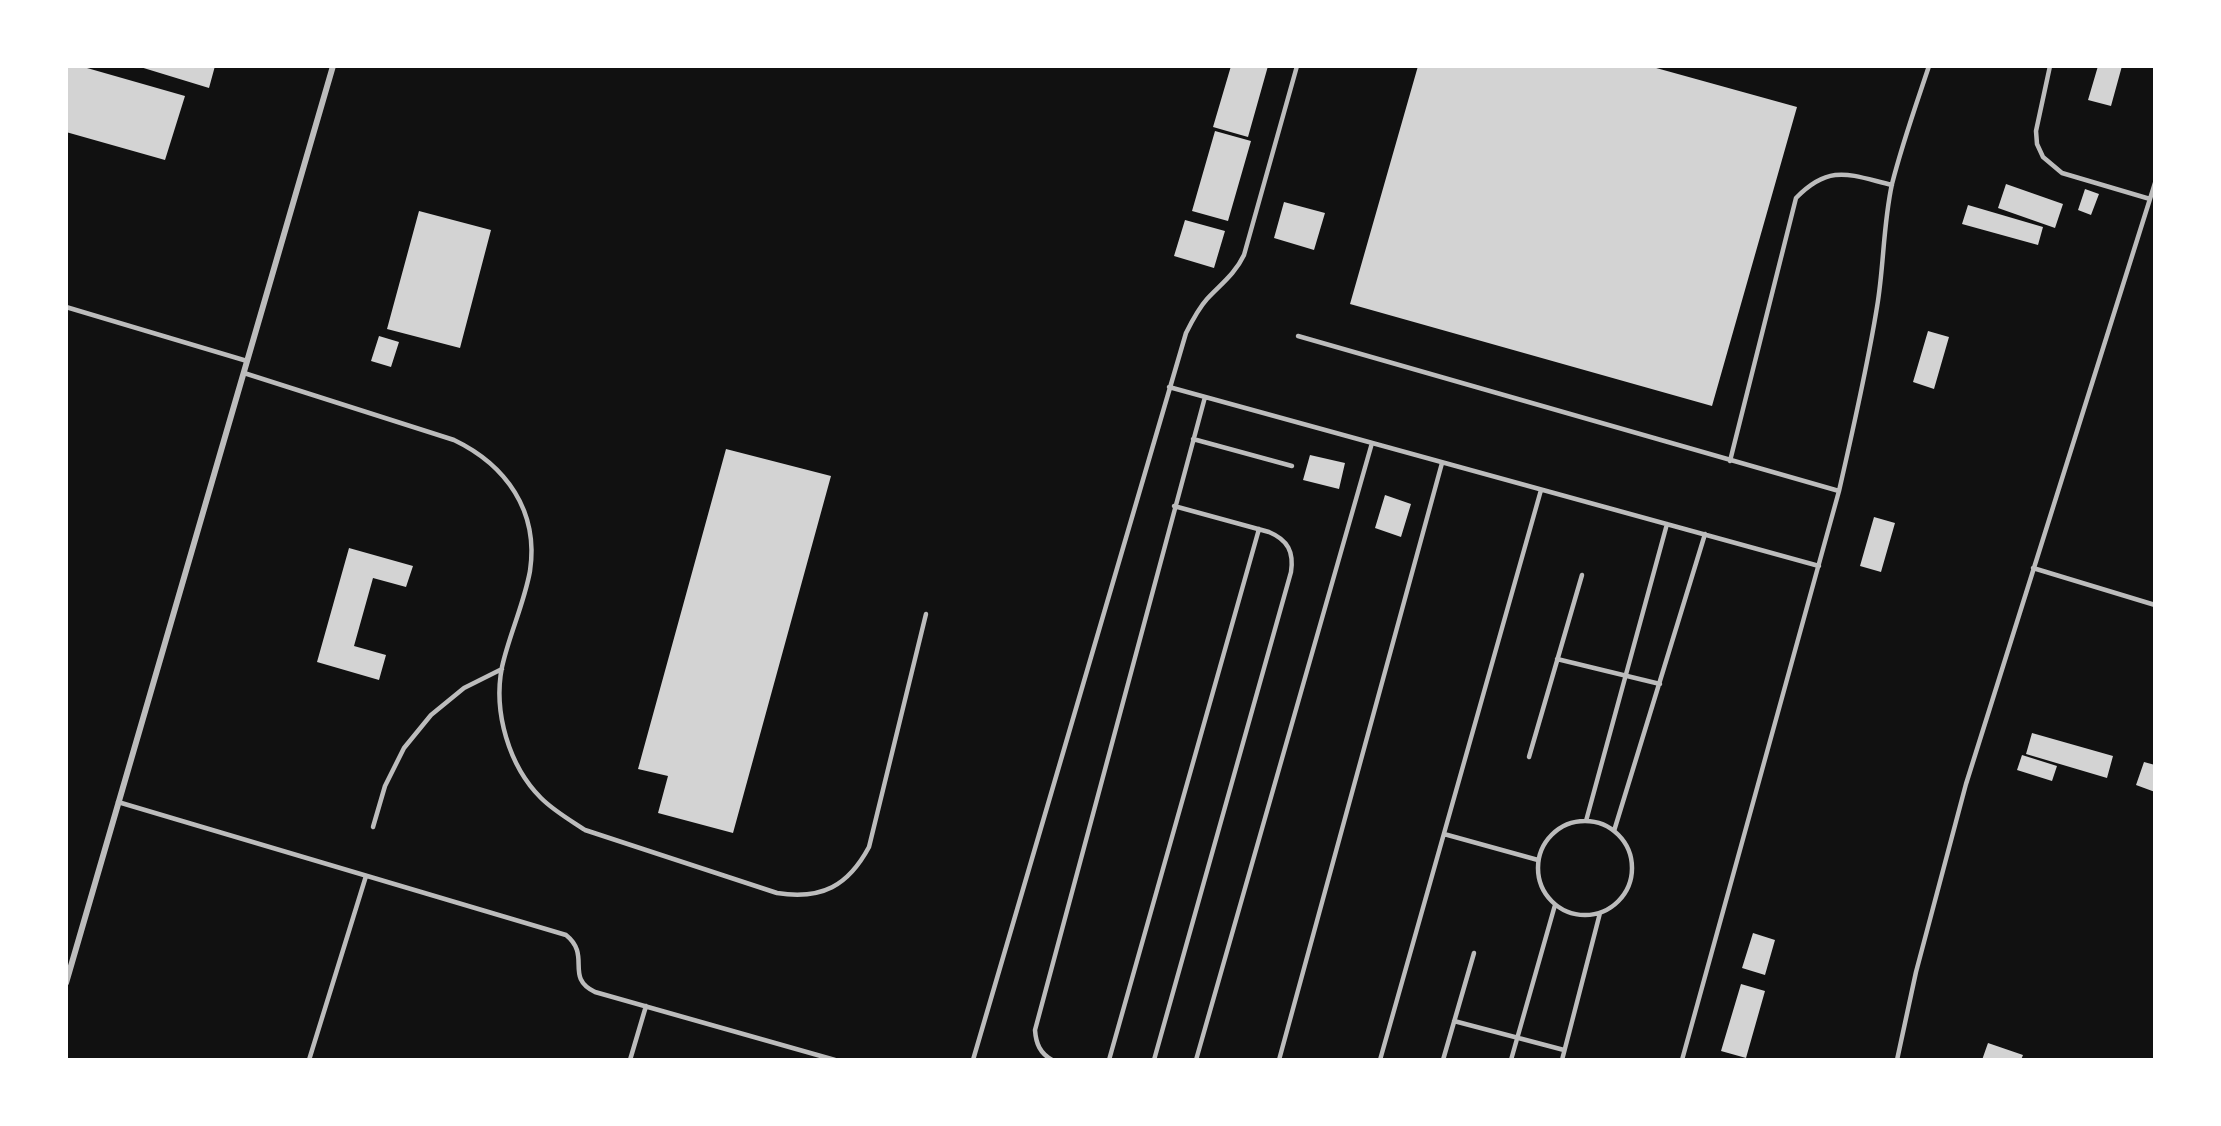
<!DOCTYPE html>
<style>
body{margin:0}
#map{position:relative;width:2221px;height:1126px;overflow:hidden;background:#111;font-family:Roboto,sans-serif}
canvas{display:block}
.frame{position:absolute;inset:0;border:68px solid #fff;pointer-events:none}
</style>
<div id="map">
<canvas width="2221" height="1126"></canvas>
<div class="frame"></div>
</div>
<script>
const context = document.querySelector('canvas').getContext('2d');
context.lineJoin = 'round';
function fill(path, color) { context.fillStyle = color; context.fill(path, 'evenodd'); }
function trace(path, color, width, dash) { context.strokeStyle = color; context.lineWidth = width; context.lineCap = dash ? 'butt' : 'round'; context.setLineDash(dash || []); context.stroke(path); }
fill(new Path2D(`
 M66 66H80L185 96 165 160 66 132Z
 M137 66H215L209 88Z
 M1231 66H1268L1248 137 1213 127Z
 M1418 66H1649L1797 107 1712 406 1350 304Z
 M2098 66H2122L2111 106 2088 100Z
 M1215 131 1251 141 1228 221 1192 211Z
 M2006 184 2063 204 2055 228 1998 208Z
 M2085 189 2099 194 2091 215 2078 210Z
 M1284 202 1325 213 1314 250 1274 238Z
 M1968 205 2043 227 2038 245 1962 224Z
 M419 211 491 230 460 348 387 329Z
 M1185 220 1225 231 1214 268 1174 256Z
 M1928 331 1949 337 1934 389 1913 382Z
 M379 336 399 342 391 367 371 361Z
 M726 449 831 476 733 833 658 813 668 776 638 769Z
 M1310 455 1345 463 1339 489 1303 480Z
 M1385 495 1411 504 1401 537 1375 528Z
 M1874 517 1895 523 1881 572 1860 566Z
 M349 548 413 566 406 587 373 578 354 646 386 655 379 680 317 662Z
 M2032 733 2113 756 2107 778 2026 754Z
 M2022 755 2057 766 2052 781 2017 770Z
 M2144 762 2155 765V792L2136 785Z
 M1753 933 1775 940 1765 975 1742 968Z
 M1741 984 1765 991 1746 1058 1721 1051Z
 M1988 1043 2023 1055 2021 1060H1982Z`), '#d3d3d3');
trace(new Path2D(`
 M2050 66 2036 131 2037 144 2043 157 2062 173 2150 199
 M66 307 247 361
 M1298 336 1839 491
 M244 373 454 440C506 465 539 511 530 571 524 604 509 635 502 667 493 712 509 766 541 798 554 811 570 820 585 830L777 893C822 900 848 886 869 847L926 614
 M1169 387 1819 566
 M1193 439 1292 466
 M1730 461 1796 198C1830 163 1850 175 1892 185
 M2033 568 2155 605
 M1557 659 1660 684
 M1529 757 1582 575
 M118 802 566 935C592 956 564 977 595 992L835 1060
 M1586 821 1667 524
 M1538 868a47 47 0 1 1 94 0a47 47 0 1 1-94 0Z
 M373 827 385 786 404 748 431 715 464 688 502 669
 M1614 831 1705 534
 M1444 834 1538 860
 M1454 1021 1564 1050
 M309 1060 366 876
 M630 1060 646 1006
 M973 1060 1186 333C1192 321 1198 309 1207 299 1221 284 1235 274 1244 255L1297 66
 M1052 1060C1040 1053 1036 1044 1035 1030L1205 397
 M1109 1060 1259 529
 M1154 1060 1291 572C1294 552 1288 540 1269 532L1174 506
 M1196 1060 1372 443
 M1279 1060 1442 463
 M1380 1060 1541 490
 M1443 1060 1474 953
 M1511 1060 1555 905
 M1562 1060 1600 913
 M1682 1060 1839 491C1853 430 1867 369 1877 307 1884 266 1883 225 1892 184 1902 144 1916 105 1929 66
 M1897 1060 1916 972 1966 784 2155 183`), '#bcbcbc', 4.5);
trace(new Path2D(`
 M66 983 333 66`), '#bcbcbc', 6);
</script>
